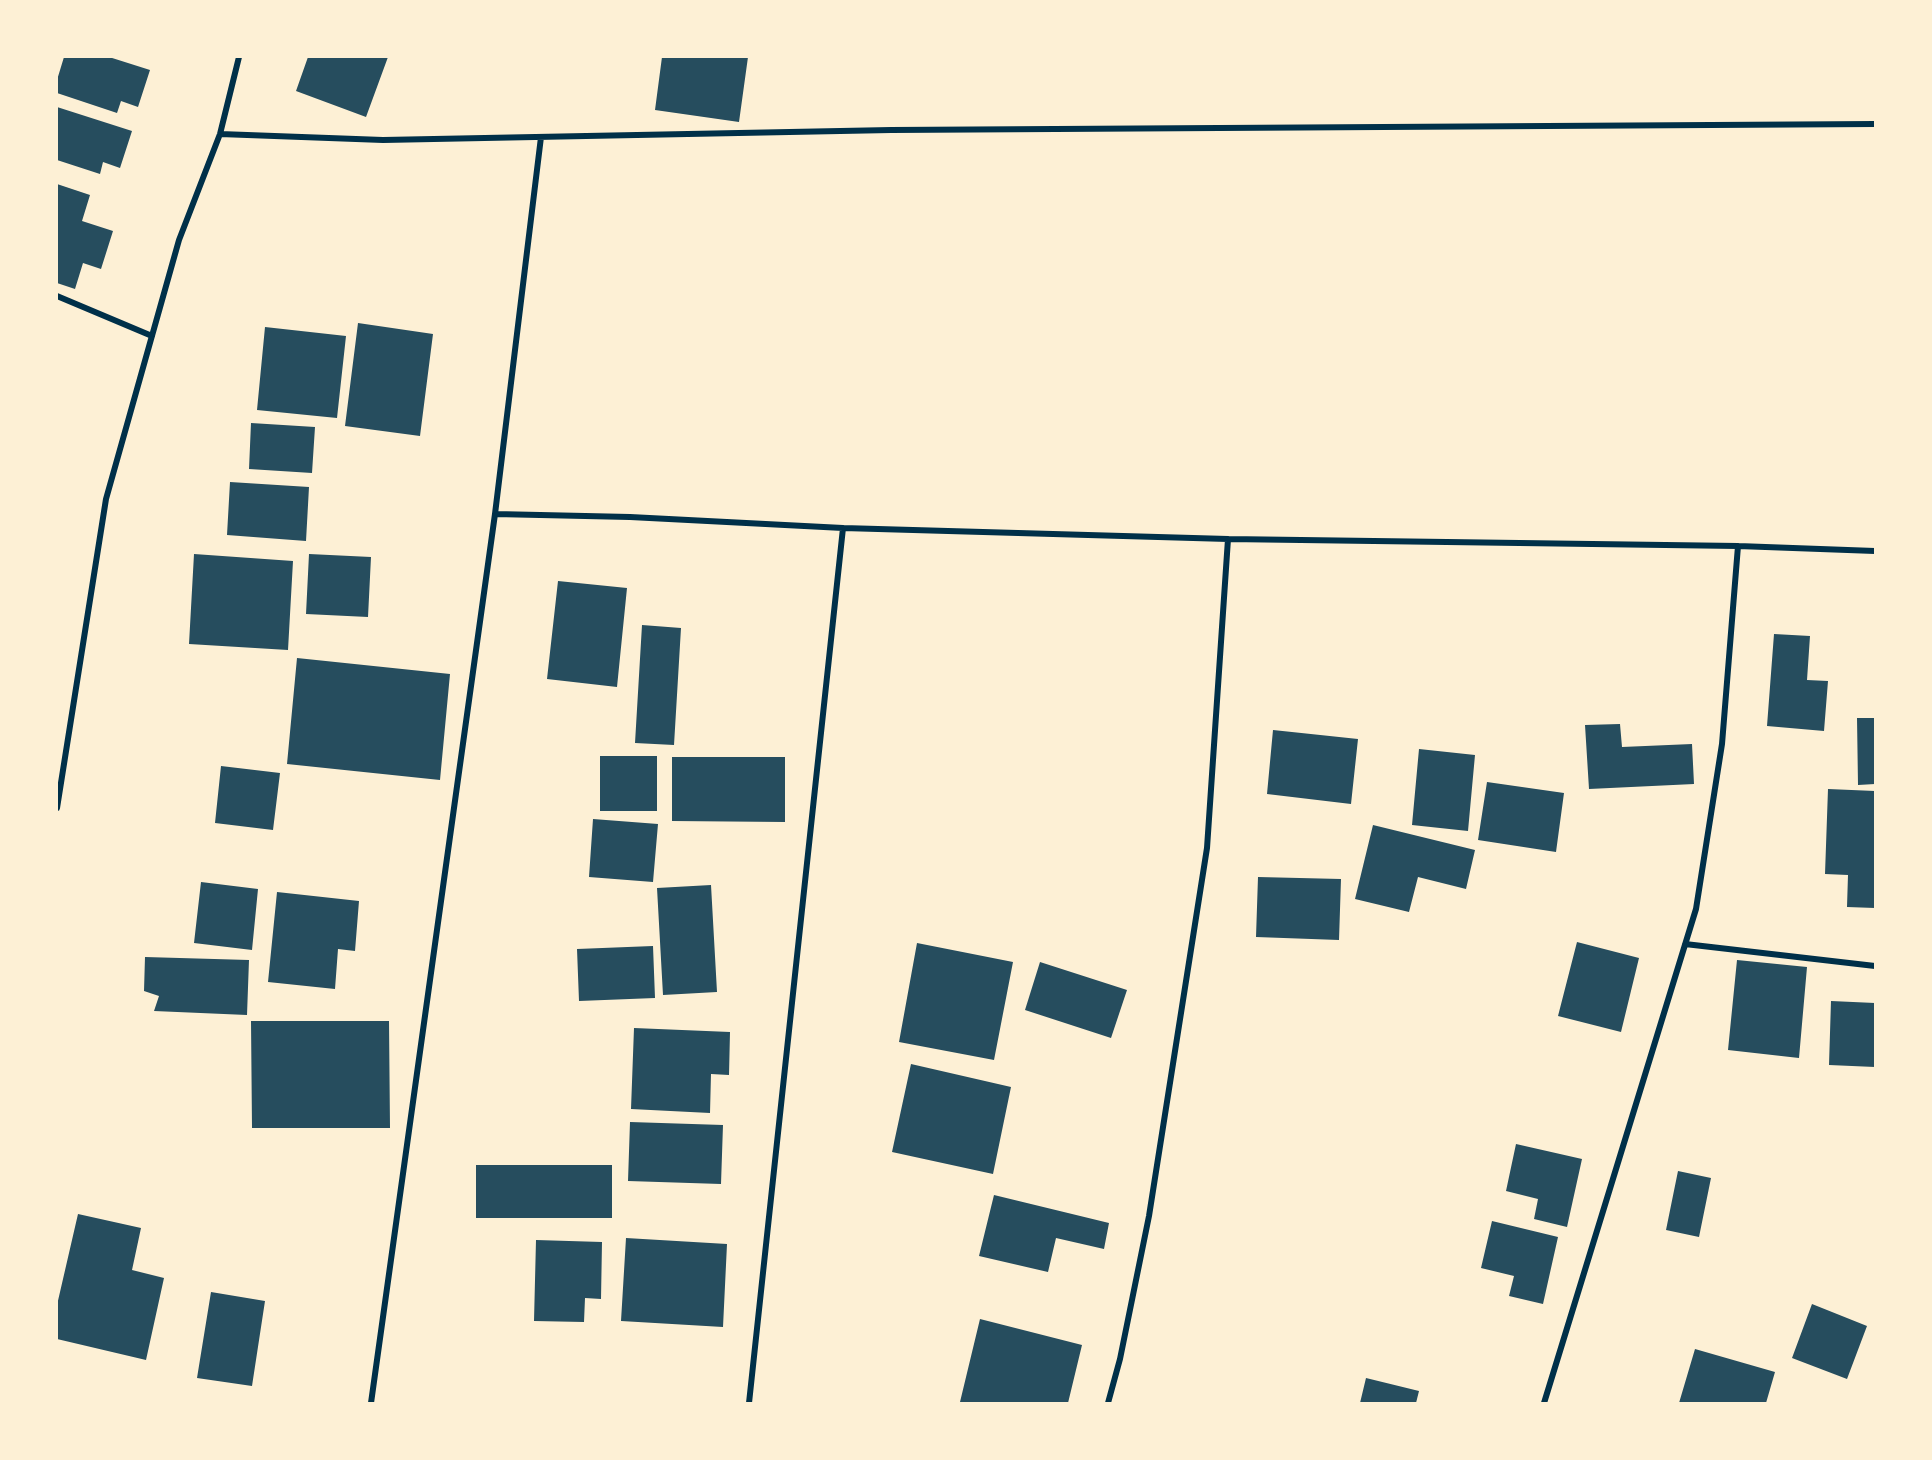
<!DOCTYPE html>
<style>
body{margin:0}
#map{position:relative;width:1932px;height:1460px;overflow:hidden;background:#fdf0d5;font-family:"Open Sans",sans-serif}
canvas{display:block}
.frame{position:absolute;inset:0;border:58px solid #fdf0d5;pointer-events:none}
</style>
<div id="map">
<canvas width="1932" height="1460"></canvas>
<div class="frame"></div>
</div>
<script>
const context = document.querySelector('canvas').getContext('2d');
context.lineJoin = 'round';
function fill(path, color) { context.fillStyle = color; context.fill(path, 'evenodd'); }
function trace(path, color, width, dash) { context.strokeStyle = color; context.lineWidth = width; context.lineCap = dash ? 'butt' : 'round'; context.setLineDash(dash || []); context.stroke(path); }
fill(new Path2D(`
 M64 57H109L150 70 138 107 121 101 117 113 57 93V80Z
 M308 57H388L366 117 296 91Z
 M662 57H748L739 122 655 110Z
 M57 107 132 131 120 168 103 162 100 174 57 160Z
 M57 184 90 195 82 221 113 231 101 269 83 263 75 289 57 283Z
 M358 323 433 334 420 436 345 426Z
 M265 327 346 336 337 418 257 410Z
 M251 423 315 427 312 473 249 469Z
 M230 482 309 487 306 541 227 535Z
 M194 554 293 561 288 650 189 644Z
 M309 554 371 557 368 617 306 614Z
 M558 581 627 588 617 687 547 679Z
 M642 625 681 628 674 745 635 743Z
 M1774 634 1810 636 1807 680 1828 681 1824 731 1767 726Z
 M297 658 450 674 440 780 287 764Z
 M1857 718H1875V784L1858 785Z
 M1620 724 1622 747 1692 744 1694 784 1589 789 1585 725Z
 M1273 730 1358 739 1351 804 1267 794Z
 M1419 749 1475 755 1468 831 1412 825Z
 M600 756H657V811H600Z
 M672 757H785V822L672 821Z
 M221 766 280 773 273 830 215 823Z
 M1487 782 1564 793 1556 852 1478 840Z
 M1828 789 1875 791V908L1847 907 1848 875 1825 874Z
 M593 819 658 824 653 882 589 877Z
 M1373 825 1475 850 1466 889 1418 877 1409 912 1355 899Z
 M1258 877 1341 879 1339 940 1256 937Z
 M201 882 258 889 252 950 194 943Z
 M711 885 717 992 663 995 657 888Z
 M277 892 359 901 355 951 338 949 335 989 268 982Z
 M1577 942 1639 958 1621 1032 1558 1016Z
 M917 943 1013 962 994 1060 899 1042Z
 M653 946 655 998 579 1001 577 949Z
 M145 957 249 960 247 1015 154 1011 159 996 144 991Z
 M1737 960 1807 967 1799 1058 1728 1050Z
 M1040 962 1127 990 1111 1038 1025 1010Z
 M1831 1001 1875 1003V1067L1829 1065Z
 M251 1021H389L390 1128H252Z
 M634 1028 730 1032 729 1075 711 1074 710 1113 631 1109Z
 M911 1064 1011 1087 993 1174 892 1152Z
 M630 1122 723 1125 721 1184 628 1181Z
 M1516 1144 1582 1159 1567 1227 1534 1219 1538 1199 1506 1191Z
 M476 1165H612V1218H476Z
 M1678 1171 1711 1178 1699 1237 1666 1230Z
 M994 1195 1109 1223 1104 1249 1056 1238 1048 1272 979 1256Z
 M78 1214 141 1228 132 1270 164 1278 146 1360 57 1339V1305Z
 M1492 1221 1558 1237 1543 1304 1509 1296 1514 1276 1481 1268Z
 M626 1238 727 1244 723 1327 621 1321Z
 M536 1240 602 1242 601 1299 585 1298 584 1322 534 1321Z
 M211 1292 265 1301 252 1386 197 1378Z
 M1812 1304 1867 1326 1847 1379 1792 1358Z
 M980 1319 1082 1345 1068 1403 960 1402Z
 M1695 1349 1775 1372 1766 1403H1679Z
 M1366 1378 1419 1391 1416 1403H1360Z`), '#264d5e');
trace(new Path2D(`
 M220 134 383 140 891 130 1875 124
 M57 296 152 336
 M495 514 630 517 843 528 1228 539 1738 546 1875 551
 M57 808 106 499 179 240 220 134 239 57
 M1685 944 1875 966
 M371 1403 495 514 541 137
 M749 1403 843 528
 M1108 1403 1120 1359 1149 1216 1207 848 1228 539
 M1544 1403 1696 909 1722 744 1738 546`), '#003049', 6);
</script>
